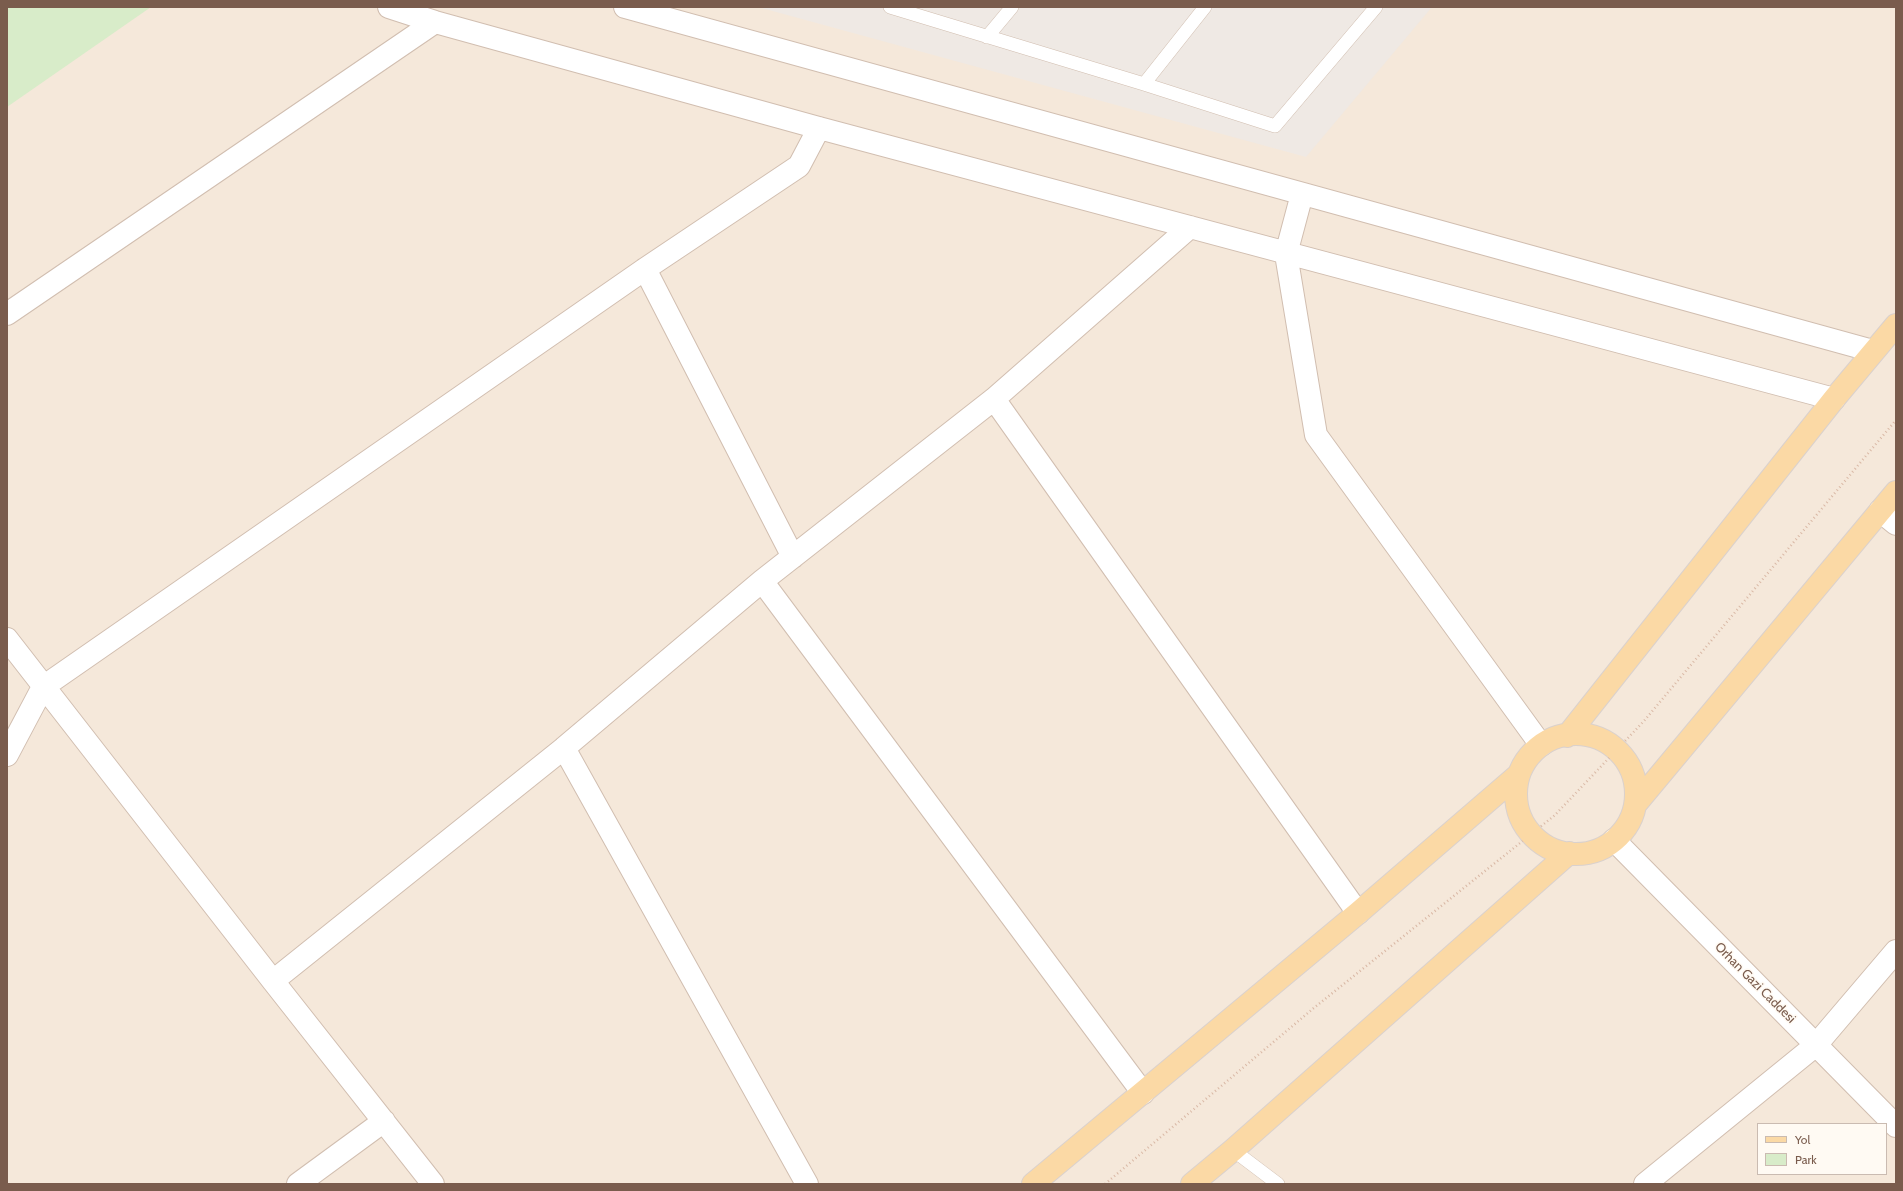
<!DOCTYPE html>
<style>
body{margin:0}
#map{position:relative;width:1903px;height:1191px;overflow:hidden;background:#fdf6ec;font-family:Cabin,sans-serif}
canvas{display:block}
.frame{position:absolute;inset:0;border:8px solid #7a5c4d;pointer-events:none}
.legend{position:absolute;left:1757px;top:1123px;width:130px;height:52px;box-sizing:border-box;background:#fffaf3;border:1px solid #cabbb1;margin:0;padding:5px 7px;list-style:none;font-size:12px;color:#7a5c4d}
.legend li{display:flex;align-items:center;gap:8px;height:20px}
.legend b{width:20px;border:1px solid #cabbb1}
</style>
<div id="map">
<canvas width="1903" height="1191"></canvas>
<div class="frame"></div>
<ul class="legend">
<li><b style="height:5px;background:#fbd9a5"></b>Yol</li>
<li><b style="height:11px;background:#d8ecc9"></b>Park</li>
</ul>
</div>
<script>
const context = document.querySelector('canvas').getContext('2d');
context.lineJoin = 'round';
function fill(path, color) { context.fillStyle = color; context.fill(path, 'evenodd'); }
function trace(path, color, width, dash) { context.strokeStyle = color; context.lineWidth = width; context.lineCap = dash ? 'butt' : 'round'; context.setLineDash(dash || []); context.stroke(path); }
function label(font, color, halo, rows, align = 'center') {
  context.font = font + ' Cabin,sans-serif'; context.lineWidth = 3; context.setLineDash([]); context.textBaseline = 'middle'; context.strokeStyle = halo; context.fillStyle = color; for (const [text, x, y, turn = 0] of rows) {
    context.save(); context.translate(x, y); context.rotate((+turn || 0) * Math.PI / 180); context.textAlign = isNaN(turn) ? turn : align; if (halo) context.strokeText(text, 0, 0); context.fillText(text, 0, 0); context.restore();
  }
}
fill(new Path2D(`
 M7 7H1896V1184H7ZM1758 1124H1886V1174H1758Z`), '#f5e8da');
fill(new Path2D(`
 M758 7H1432L1306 157Z`), '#efe9e4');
fill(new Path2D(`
 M7 7H151L7 107Z`), '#d8ecc9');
const service = new Path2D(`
 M890 7 1144 84 1275 126 1376 7
 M987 37 1012 7
 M1144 84 1205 7
 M1233 1150 1278 1184`);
const minor = new Path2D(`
 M389 7 435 22 819 128 1834 399
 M625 7 1873 351
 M1302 194 1286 254 1316 435 1541 745
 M645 269 793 557
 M7 314 435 22
 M994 399 1358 913
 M1880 511 1896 524
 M762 581 1143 1093
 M7 639 273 981 433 1184
 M564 748 807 1184
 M7 755 43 687 645 269 799 166 819 128
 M1614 840 1896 1126
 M273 981 564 748 762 581 994 399 1190 227
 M298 1184 384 1121
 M1645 1184 1816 1045 1896 951`);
const primary = new Path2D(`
 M1516 794a60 60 0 1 1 120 0a60 60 0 1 1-120 0Z
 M1567 736 1834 399 1896 325
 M1635 805 1896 492
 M1033 1184 1358 913 1518 775
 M1192 1184 1233 1150 1569 853`);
trace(service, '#d1beb0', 14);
trace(minor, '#d1beb0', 24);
trace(primary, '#dad1cd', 24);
trace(new Path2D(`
 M1105 1184 1315 1007 1555 815 1644 721 1896 420`), '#d9b8a5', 2.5, [1, 3]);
trace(service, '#fff', 13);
trace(minor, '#fff', 22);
trace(primary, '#fbd9a5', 22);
label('13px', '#7a5c4d', '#fffaf3', [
 ["Orhan Gazi Caddesi",1755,983,45]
]);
</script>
